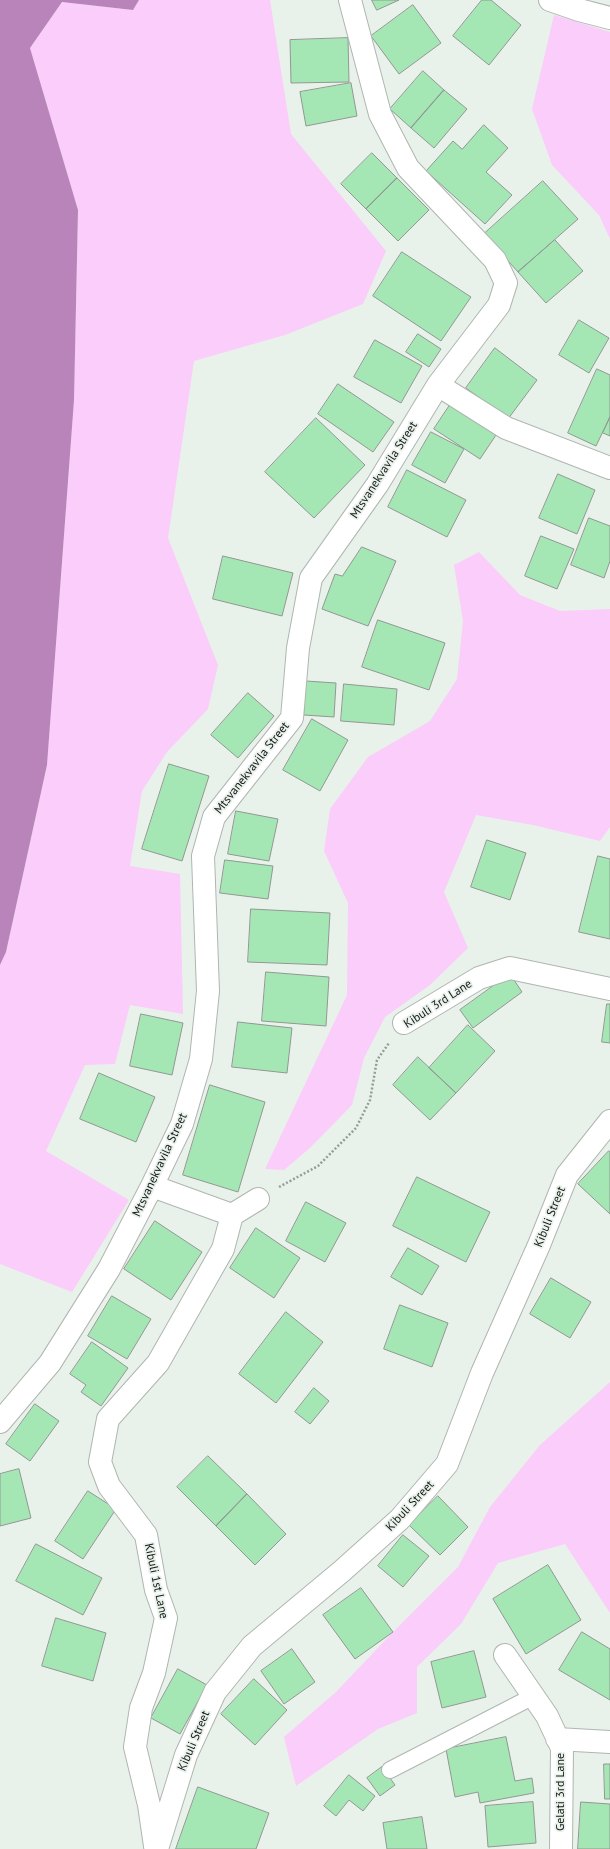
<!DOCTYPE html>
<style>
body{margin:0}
canvas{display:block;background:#e9f1eb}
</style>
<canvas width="610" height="1849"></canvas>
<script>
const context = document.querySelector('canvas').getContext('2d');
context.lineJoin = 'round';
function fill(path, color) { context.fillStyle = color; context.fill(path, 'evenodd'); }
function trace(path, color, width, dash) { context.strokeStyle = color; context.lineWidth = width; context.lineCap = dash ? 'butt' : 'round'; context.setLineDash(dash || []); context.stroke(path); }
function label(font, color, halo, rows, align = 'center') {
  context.font = font + ' "PT Sans",sans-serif'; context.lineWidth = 3.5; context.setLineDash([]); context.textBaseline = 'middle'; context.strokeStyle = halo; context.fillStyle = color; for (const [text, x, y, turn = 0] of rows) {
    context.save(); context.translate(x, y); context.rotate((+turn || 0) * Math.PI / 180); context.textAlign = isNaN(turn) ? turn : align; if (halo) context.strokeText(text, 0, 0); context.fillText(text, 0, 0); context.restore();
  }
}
fill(new Path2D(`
 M139 0H270L291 134 386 251 363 304 285 335 194 361 168 538 218 665 208 709 167 752 142 791 130 866 180 874 183 1014 130 1005 115 1064 85 1065 46 1151 129 1200 72 1292 0 1264V965L6 952 47 765 74 400 78 210 30 48 62 2 133 10Z
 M554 15 610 32V239L599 215 552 165 532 109Z
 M479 552 520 595 560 611 610 609V827L600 841 533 825 476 815 444 892 468 948 430 985 385 1017 364 1058 352 1105 311 1147 284 1170 265 1169 347 995 348 903 324 851 330 809 368 757 430 721 457 679 463 621 454 565Z
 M610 1382V1613L565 1544 498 1563 461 1624 417 1667V1713L378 1729 296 1786 284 1737 336 1692 393 1632 458 1567 490 1507 540 1445Z`), '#fbcdfa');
fill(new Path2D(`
 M0 0H139L133 10 62 2 30 48 78 210 74 400 47 765 6 952 0 965Z`), '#b984b9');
const building = new Path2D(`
 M372 0H399L377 10Z
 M482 0H491L521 25 489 65 453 36Z
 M413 5 441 43 399 74 371 36Z
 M348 38 349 82 291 83 290 40Z
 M423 71 444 90 411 128 390 109Z
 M351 83 357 116 306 126 300 92Z
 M444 90 467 109 434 148 411 128Z
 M484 125 508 148 486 172 512 195 485 224 426 171 453 141 462 149Z
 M372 153 397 178 366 209 341 184Z
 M397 178 429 210 398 241 366 209Z
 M543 181 578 219 518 272 484 234Z
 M555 240 583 271 546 303 518 272Z
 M402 252 471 297 441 341 373 296Z
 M579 320 609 338 589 373 559 355Z
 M418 334 441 349 429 367 406 352Z
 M375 340 422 366 401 403 354 377Z
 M495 348 537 380 508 419 466 388Z
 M597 369 610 375V417L596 446 568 433Z
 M338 384 394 422 373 452 318 414Z
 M450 405 496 435 480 459 434 429Z
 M610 417V436L603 433Z
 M316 418 365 465 314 518 265 472Z
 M431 432 464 449 445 483 412 465Z
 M407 470 466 500 447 537 388 507Z
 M558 474 595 490 577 534 539 518Z
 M589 518 610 526V561L604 578 571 565Z
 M541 536 574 549 557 589 525 576Z
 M362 547 396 561 368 626 322 609 335 574 342 576Z
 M223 556 293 573 282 616 213 599Z
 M378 620 445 643 429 690 362 667Z
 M306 681 336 683 334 717 304 715Z
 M344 684 397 689 394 725 341 721Z
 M248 693 274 716 238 758 211 735Z
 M312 719 348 740 320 791 283 770Z
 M169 764 209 776 182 861 142 849Z
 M236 811 278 819 269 861 228 854Z
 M487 840 526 853 510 900 471 887Z
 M598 856 610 859V939L579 932Z
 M225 860 273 866 268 899 220 893Z
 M251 909 330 913 327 965 248 962Z
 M266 972 329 977 326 1026 262 1021Z
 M510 974 522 992 473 1028 460 1010Z
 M607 1004H610V1043L602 1042Z
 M141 1014 183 1023 172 1075 130 1066Z
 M238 1022 292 1028 287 1073 232 1067Z
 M468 1025 495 1051 456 1093 429 1068Z
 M418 1057 456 1093 430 1120 393 1085Z
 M99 1073 155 1097 136 1142 80 1119Z
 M210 1085 265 1102 238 1192 183 1175Z
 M609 1151 610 1152V1214L578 1184Z
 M417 1177 490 1212 466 1262 393 1226Z
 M306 1202 346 1223 325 1262 286 1241Z
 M155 1221 202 1252 171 1300 124 1269Z
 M256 1228 300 1258 274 1298 230 1268Z
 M408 1248 439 1266 422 1295 391 1277Z
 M551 1278 591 1302 570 1338 530 1314Z
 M112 1296 151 1319 127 1359 88 1336Z
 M400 1305 448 1323 432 1367 384 1349Z
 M286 1312 323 1342 276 1403 239 1374Z
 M92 1342 128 1368 101 1406 81 1392 86 1385 70 1374Z
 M314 1388 329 1401 310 1424 295 1412Z
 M35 1404 59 1421 30 1461 6 1444Z
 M208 1456 247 1494 216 1526 177 1487Z
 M19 1469 31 1518 0 1526V1474Z
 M88 1491 116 1509 83 1559 55 1541Z
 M247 1494 286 1534 255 1565 216 1526Z
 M438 1496 468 1527 440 1555 409 1525Z
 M403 1535 429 1556 403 1587 378 1566Z
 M36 1544 102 1578 83 1615 16 1581Z
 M548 1565 581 1620 526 1654 493 1599Z
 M361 1588 393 1632 355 1659 323 1615Z
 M56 1618 106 1633 93 1681 42 1666Z
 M582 1632 610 1649V1700L559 1670Z
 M292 1649 315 1682 284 1704 261 1671Z
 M474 1651 486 1697 442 1708 431 1662Z
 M178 1669 207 1685 180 1734 151 1718Z
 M254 1679 287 1710 255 1745 221 1714Z
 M506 1737 515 1781 532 1778 534 1793 480 1803 478 1792 455 1797 446 1749Z
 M604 1764H610V1799H605Z
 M382 1767 395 1785 380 1796 367 1778Z
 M349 1775 375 1796 363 1811 349 1800 336 1816 324 1806Z
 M198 1787 269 1813 256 1849H176Z
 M533 1802 536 1843 488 1847 485 1806Z
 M581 1802 610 1804V1849H578Z
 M422 1817 427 1849H387L383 1823Z`);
fill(building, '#a4e7b5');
trace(building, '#919892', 1);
const service = new Path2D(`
 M390 1770 532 1697`);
const minor = new Path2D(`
 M550 0 579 10 610 18
 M438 385 506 428 610 468
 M404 1023 479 978 510 968 610 989
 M152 1186 232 1215 258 1199
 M0 1422 50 1363 109 1269 152 1186 182 1124 201 1059 208 991 203 856 214 817 292 718 298 648 311 578 377 485 438 385 499 305 506 283 495 260 408 168 380 114 350 0
 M505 1655 547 1716 562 1748 561 1849
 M557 1739 610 1742
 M155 1846 149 1805 135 1747 141 1708 154 1673 166 1618 156 1590 146 1535 109 1486 100 1462 108 1419 158 1363 223 1249 232 1215
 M157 1849 186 1755 215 1692 252 1646 342 1571 400 1519 447 1464 482 1373 539 1245 567 1175 610 1121`);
trace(service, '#afb6b0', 18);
trace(minor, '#afb6b0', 24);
trace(new Path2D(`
 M279 1187 318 1166 356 1128 370 1100 377 1060 389 1043`), '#969c98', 2.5, [2, 2]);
trace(service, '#fff', 16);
trace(minor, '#fff', 22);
label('12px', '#141715', '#e9f1eb', [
 ["Mtsvanekvavila Street",384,470,-57],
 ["Mtsvanekvavila Street",252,768,-52],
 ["Kibuli 3rd Lane",438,1004,-33],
 ["Mtsvanekvavila Street",160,1165,-65],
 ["Kibuli Street",550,1217,-68],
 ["Kibuli Street",410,1506,-47],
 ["Kibuli 1st Lane",156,1581,78],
 ["Kibuli Street",194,1741,-67],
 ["Gelati 3rd Lane",561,1792,-90]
]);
</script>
